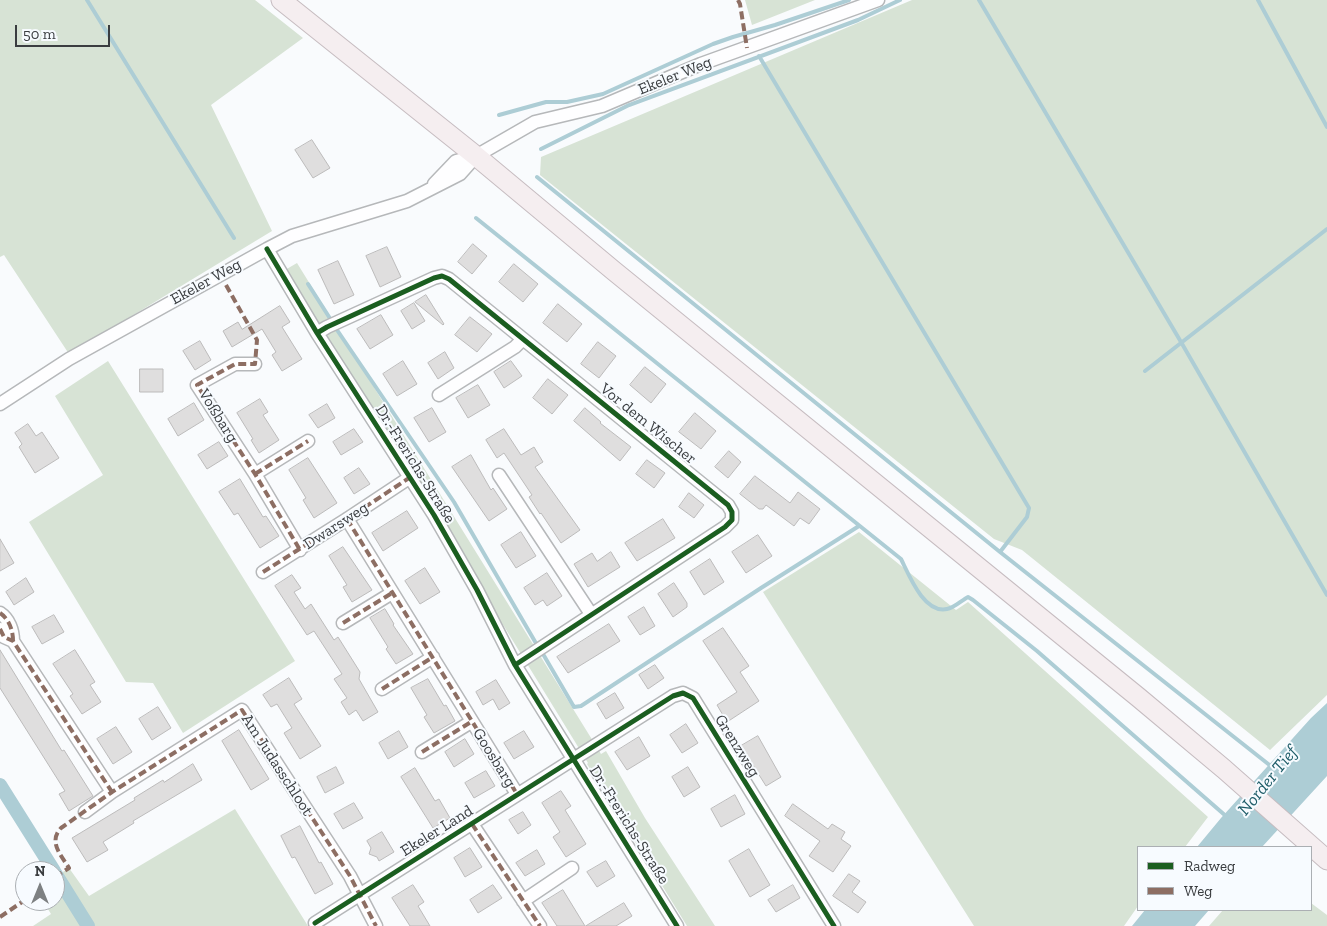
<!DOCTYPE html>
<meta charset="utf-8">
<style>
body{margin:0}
#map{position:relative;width:1327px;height:926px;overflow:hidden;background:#f9fbfd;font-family:"Zilla Slab",serif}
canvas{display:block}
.legend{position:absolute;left:1137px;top:846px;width:175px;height:65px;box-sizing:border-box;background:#f7fbff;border:1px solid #abafb3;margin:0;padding:6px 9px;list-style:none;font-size:15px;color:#3a3d40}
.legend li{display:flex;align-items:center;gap:10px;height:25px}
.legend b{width:25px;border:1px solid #abafb3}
.north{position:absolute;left:15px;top:861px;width:50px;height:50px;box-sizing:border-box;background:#f7fbff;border:1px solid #abafb3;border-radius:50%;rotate:0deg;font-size:14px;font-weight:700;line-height:20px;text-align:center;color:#3a3d40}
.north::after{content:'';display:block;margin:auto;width:18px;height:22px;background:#7d8082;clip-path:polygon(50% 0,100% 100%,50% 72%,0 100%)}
.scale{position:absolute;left:15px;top:25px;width:95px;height:22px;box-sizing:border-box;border:2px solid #3a3d40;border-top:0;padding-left:6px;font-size:15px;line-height:18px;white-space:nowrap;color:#3a3d40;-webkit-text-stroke:4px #f7fbff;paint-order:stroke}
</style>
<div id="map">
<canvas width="1327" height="926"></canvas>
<ul class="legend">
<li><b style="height:6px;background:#1b5e20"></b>Radweg</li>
<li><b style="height:6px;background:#8d6e63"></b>Weg</li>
</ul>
<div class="north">N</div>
<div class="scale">50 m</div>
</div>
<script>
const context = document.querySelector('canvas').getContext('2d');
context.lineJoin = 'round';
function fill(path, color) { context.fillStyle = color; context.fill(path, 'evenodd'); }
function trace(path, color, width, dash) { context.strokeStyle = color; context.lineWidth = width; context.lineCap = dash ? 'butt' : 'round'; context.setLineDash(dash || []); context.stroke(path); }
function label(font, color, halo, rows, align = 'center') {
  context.font = font + ' "Zilla Slab",serif'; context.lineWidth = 4; context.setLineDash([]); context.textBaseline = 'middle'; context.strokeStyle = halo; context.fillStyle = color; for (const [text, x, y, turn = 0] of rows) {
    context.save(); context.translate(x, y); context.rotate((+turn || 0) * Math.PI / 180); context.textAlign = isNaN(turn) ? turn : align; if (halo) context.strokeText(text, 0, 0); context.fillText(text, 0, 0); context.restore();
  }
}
fill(new Path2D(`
 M0 0H255L303 38 211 105 272 231 69 354 4 255 0 257Z
 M745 0H815L752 25Z
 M912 0H1327V695L1270 750 1022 550 994 539 540 175 541 157Z
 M297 263 601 754 606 751 645 818 715 926H687L587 764 588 763 285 270Z
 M108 361 295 661 183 733 153 683 126 682 29 522 103 475 55 396Z
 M859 532 956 610 968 602 1208 817 1185 847H1138V906L1124 926H974L763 592Z
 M235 809 308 926H33L51 914 43 901H55V877L69 868 89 896Z
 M1311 903 1327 915V926H1209L1223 910H1311Z`), '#d7e3d5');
fill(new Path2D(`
 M1327 703V776L1262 847H1197L1221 818 1311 718Z
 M1145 910H1209L1195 926H1132Z`), '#adcdd5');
trace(new Path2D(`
 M87 0 234 238
 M979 0 1181 342 1327 595
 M1258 0 1327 127
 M759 56 1029 508 1027 517 1000 552 1272 767
 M499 115 546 102H567L603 94 713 44 733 37 775 25 849 0
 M541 149 629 105 858 20 900 0
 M537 177 1000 552
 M476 218 901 559C909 575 924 614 947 609 954 608 962 600 968 597L973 600 1037 651 1227 817
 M308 284 331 320
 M335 327 454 502 537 645
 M1145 371 1327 229
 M543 654 574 707 581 706 761 588 859 526`), '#adcdd5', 4);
trace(new Path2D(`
 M0 785 54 871
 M55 873 88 926`), '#adcdd5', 14);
const building = new Path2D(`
 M312 140 330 168 313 178 295 150Z
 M473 244 487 256 472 274 458 262Z
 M387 247 401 277 380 287 366 256Z
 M338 261 354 295 334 304 318 270Z
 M514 264 538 284 523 302 499 282Z
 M426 295 444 324 443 325 415 302Z
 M414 303 425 321 412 329 401 311Z
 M558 304 582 324 567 342 543 323Z
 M280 306 290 322 282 327 302 359 282 371 272 355 276 352 262 329 232 347 223 331 238 322 242 329Z
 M381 315 393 335 370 349 357 329Z
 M470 317 492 334 477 352 455 335Z
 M200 341 211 360 195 370 183 351Z
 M598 342 616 356 599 378 581 364Z
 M445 352 454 368 438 379 428 363Z
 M403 361 417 384 397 396 383 374Z
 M511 361 522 376 504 388 494 372Z
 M645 367 666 384 651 403 630 385Z
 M140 369H163V392H140Z
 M548 379 568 395 552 414 533 398Z
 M478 385 490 405 468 418 456 398Z
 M260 399 268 412 263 415 279 440 259 453 251 440 253 439 237 413Z
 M194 403 204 420 178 436 168 419Z
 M327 404 335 418 318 428 309 415Z
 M432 408 446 432 429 442 414 418Z
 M585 408 601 422 600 423 631 447 620 461 574 421Z
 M695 413 716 431 701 449 679 432Z
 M28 424 36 436 42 432 59 458 35 473 19 447 22 444 15 433Z
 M354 429 363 442 341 455 333 442Z
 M504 429 521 455 534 447 543 462 535 467 580 530 561 543 541 513 540 514 529 497 532 495 504 453 497 458 486 440Z
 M219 442 228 456 207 469 198 455Z
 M729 451 741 462 728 478 715 467Z
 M471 455 491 490 493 488 507 509 489 521 452 467Z
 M308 458 337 503 314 518 303 500 306 498 289 470Z
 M647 460 665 473 654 488 636 474Z
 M359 468 370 484 354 494 344 478Z
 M755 476 790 503 798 492 820 509 809 524 800 518 794 526 766 505 763 509H759L740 494Z
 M240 479 263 517 266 516 279 536 260 548 238 513 234 515 219 492Z
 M689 493 704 505 694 518 679 507Z
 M407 511 418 528 383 551 372 533Z
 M663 519 675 538 637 561 625 543Z
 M521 532 536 556 516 568 501 545Z
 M758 535 772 556 746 573 732 552Z
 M0 539 14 563 0 571Z
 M343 547 372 590 352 602 343 587 347 585 329 556Z
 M611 552 620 567 588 587 574 564 592 553 597 561Z
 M710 559 724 582 704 595 690 572Z
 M425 568 440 592 420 604 405 581Z
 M547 573 562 596 547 606 543 600 535 605 524 588Z
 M292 575 301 588 294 592 305 609 311 604 334 640 338 637 360 672 359 679 378 712 363 721 356 710 349 715 341 702 347 698 334 679 342 674 314 631 307 635 275 586Z
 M26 578 34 592 14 605 6 592Z
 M674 583 687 603V607L673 617 658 594Z
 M644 607 655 626 640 635 628 617Z
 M385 609 394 624 393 625 413 654 396 664 386 649 388 647 370 618Z
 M54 615 64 632 42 644 32 627Z
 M609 624 620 641 568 673 557 657Z
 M723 628 749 666 740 672 759 701 727 722 717 705 737 692 703 641Z
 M0 650 62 751 64 750 93 796 69 811 59 794 65 791 0 688Z
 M75 650 95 682 90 685 101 702 82 714 70 696 73 694 53 664Z
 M655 665 664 678 648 689 639 675Z
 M289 678 302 699 294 704 321 746 300 759 284 733 292 728 277 704 271 707 263 695Z
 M428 679 444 706 446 705 455 721 434 733 424 717 427 715 411 688Z
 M496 680 510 703 499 710 493 699 483 705 476 692Z
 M615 693 624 708 606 719 597 704Z
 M158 707 171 728 152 740 139 719Z
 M686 724 698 743 682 753 670 735Z
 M116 727 132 752 113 764 97 739Z
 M239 730 269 779 251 790 222 741Z
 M399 731 408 747 388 759 379 743Z
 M524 731 534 747 514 759 504 743Z
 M758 736 781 777 766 786 741 746Z
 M639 737 650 756 627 770 615 752Z
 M465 739 474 754 454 767 445 752Z
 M193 764 202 780 133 821 134 823 103 842 108 850 87 862 72 838 135 800 134 798 163 780 164 782Z
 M336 767 344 783 325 793 317 777Z
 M688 767 700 787 684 797 672 777Z
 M415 768 435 801 439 799 450 818 433 828 401 777Z
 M486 771 495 786 474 798 465 783Z
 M561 791 571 806 565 810 586 844 566 857 553 837 560 832 542 803Z
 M735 795 745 814 721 827 711 809Z
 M354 803 363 818 343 829 334 814Z
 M793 804 828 829 832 824 845 832 841 839 851 846 833 872 809 856 820 841 785 816Z
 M523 812 531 825 518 834 509 820Z
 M300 826 319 863 321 862 333 884 315 894 295 857 292 858 281 836Z
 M382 832 394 852 379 861 377 857 369 854 371 848 367 841Z
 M470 848 482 867 465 877 454 858Z
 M749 849 770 885 750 897 729 861Z
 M537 850 545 864 525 876 516 863Z
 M606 861 615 876 597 887 587 872Z
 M849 874 860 881 852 892 866 902 858 913 833 896Z
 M413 885 424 902 418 906 430 926H410L392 898Z
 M493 885 502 898 478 913 470 900Z
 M793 885 800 898 776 912 768 900Z
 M563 890 585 926H557L542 903Z
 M624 903 632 916 616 926H586Z`);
fill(building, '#dfdede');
trace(building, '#bcbbbb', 1);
const minor = new Path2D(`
 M434 184 456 161 476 156 535 122 602 106 701 64 878 0
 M267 249 317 333 434 515 477 590 515 665 677 926
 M317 333 327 327 434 278 442 276 449 279 728 505 732 512V520L725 527 515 665
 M255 364H235L197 385 255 474 300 550
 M439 395 515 347 523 339
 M0 404 69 359 267 249 292 236 407 201 460 174 476 156
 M255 474 308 441
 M499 475 591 614
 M347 519 517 794
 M263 572 347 519 409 478
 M0 613C9 619 13 630 13 641
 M343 623 392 593
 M0 629 4 637 13 641 112 792
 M382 689 433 657
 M422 752 471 722
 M85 812 112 792 242 710 350 876 376 926
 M472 824 540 926
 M523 901 572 868
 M315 923 673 696 683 693 693 698 834 926`);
const primary = new Path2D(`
 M281 0 476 156 614 271 1138 697 1224 769 1327 860`);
trace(minor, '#b6b8ba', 15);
trace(primary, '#c6bcc0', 21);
trace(minor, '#fefeff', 12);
trace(primary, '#f5eef0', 19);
trace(new Path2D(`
 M738 0 740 4 747 48
 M226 285 257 340 255 364H235L197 385 255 474 300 550
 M255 474 308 441
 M347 519 517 794
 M263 572 347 519 409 478
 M0 613C9 619 13 630 13 641
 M343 623 392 593
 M0 629 4 637 13 641 112 792
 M382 689 433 657
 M422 752 471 722
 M472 824 540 926
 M55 877 69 868C61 855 48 842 61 828L112 792 242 710 350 876 376 926
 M0 917 25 900`), '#8d6e63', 4, [8, 4]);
trace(new Path2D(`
 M267 249 317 333 434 515 477 590 515 665 677 926
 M317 333 327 327 434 278 442 276 449 279 728 505 732 512V520L725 527 515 665
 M315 923 673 696 683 693 693 698 834 926`), '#1b5e20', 5);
label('16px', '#3a3d40', '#f7fbff', [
 ["Ekeler Weg",675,76,-22],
 ["Ekeler Weg",206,282,-29],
 ["Voßbarg",218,416,58],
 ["Vor dem Wischer",648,424,39],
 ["Dr.-Frerichs-Straße",415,464,58],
 ["Dwarsweg",336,526,-33],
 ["Grenzweg",737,746,58],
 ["Goosbarg",494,758,58],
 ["Am Judasschloot",277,765,57],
 ["Dr.-Frerichs-Straße",629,825,58],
 ["Ekeler Land",437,831,-32]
]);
label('italic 18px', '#1f5d69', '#f7fbff', [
 ["Norder Tief",1268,781,-51]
]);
</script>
